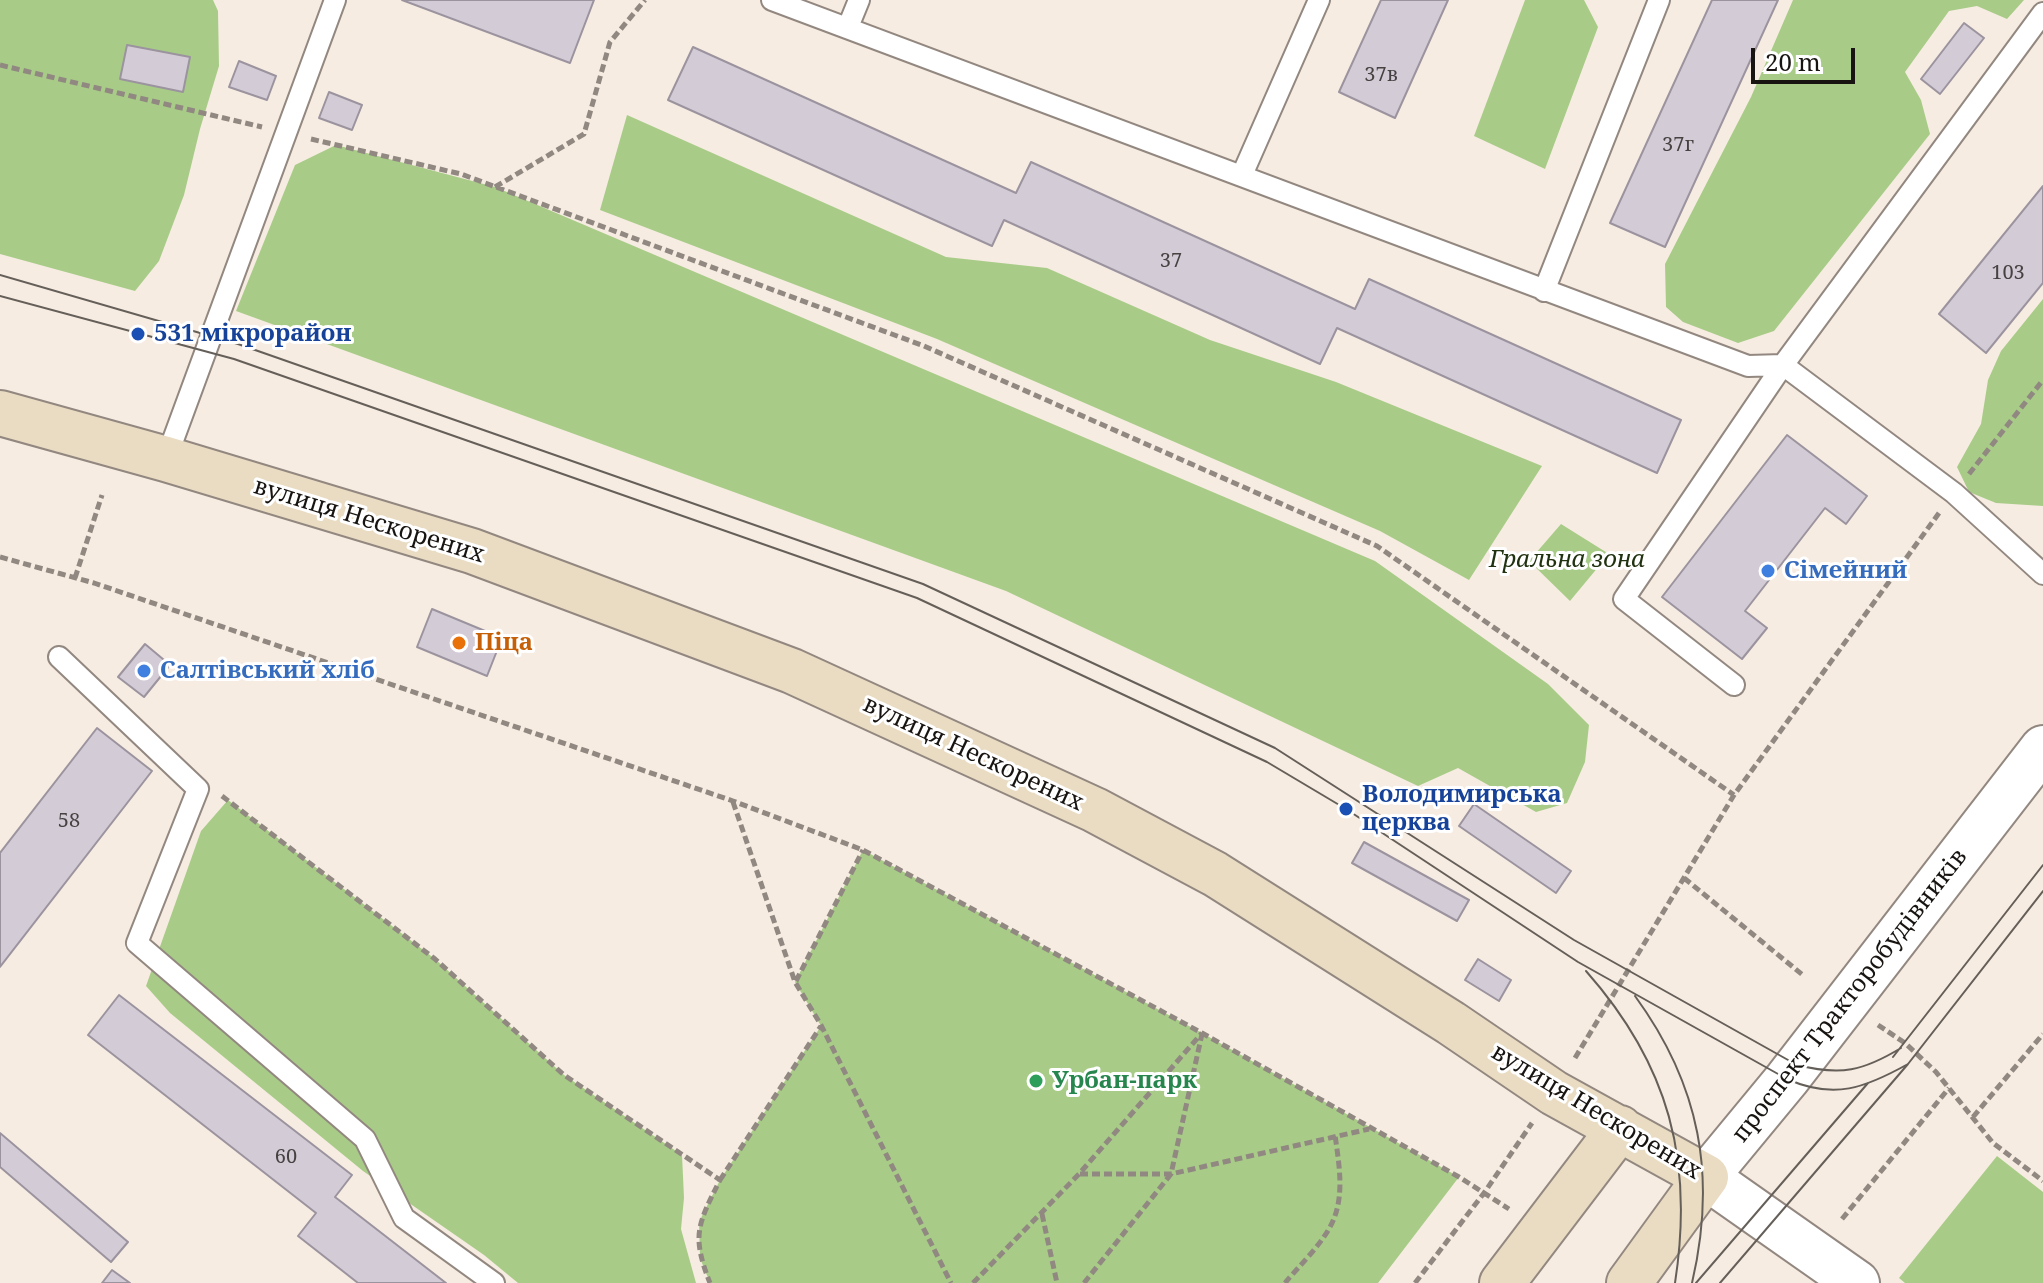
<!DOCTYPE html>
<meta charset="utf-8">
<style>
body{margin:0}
#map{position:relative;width:2043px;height:1283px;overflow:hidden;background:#f7ece2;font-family:"Noto Serif",serif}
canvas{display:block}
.scale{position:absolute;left:1751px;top:48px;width:104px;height:36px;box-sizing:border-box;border:4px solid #181411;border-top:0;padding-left:10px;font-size:24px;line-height:28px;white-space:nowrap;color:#181411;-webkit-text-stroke:6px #fff;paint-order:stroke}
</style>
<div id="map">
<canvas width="2043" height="1283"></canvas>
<div class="scale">20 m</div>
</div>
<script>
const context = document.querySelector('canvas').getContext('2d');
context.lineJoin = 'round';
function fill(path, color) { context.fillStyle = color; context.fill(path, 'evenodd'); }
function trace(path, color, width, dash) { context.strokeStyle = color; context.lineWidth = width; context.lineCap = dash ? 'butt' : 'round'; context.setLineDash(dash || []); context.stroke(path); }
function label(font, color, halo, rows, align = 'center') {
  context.font = font + ' "Noto Serif",serif'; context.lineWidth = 6; context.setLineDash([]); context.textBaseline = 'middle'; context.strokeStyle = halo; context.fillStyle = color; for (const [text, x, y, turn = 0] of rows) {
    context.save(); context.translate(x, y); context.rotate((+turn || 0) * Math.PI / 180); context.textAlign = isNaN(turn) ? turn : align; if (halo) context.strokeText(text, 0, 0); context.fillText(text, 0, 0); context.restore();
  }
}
fill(new Path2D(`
 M0 0H213L218 11 219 66 200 129 184 195 159 261 135 291 0 254Z
 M1525 0H1584L1598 27 1545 169 1474 136Z
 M1793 0H2024L2007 19 1977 6 1949 11 1905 72 1921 100 1930 134 1774 331 1738 343 1683 322 1666 307 1665 264 1751 97Z
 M627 115 946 257 1047 268 1210 340 1336 382 1542 466 1469 580 1380 531 937 339 600 210Z
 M336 145 495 187 1375 561 1548 684 1589 725 1585 762 1567 803 1536 812 1458 768 1418 786 1006 591 236 311 295 165Z
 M2043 299V506L1996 503 1969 492 1957 467 1981 424 1988 380 2001 351Z
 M1561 524 1609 554 1570 601 1529 561Z
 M228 800 435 959 564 1075 682 1155 684 1198 681 1229 696 1283H518L484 1255 363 1171 170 1013 146 986 201 831Z
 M863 850 1202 1033 1459 1177 1378 1283H710L700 1258 699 1222 720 1180 821 1026 795 982Z
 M1997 1156 2043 1192V1283H1905L1899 1278Z`), '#a8cc88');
const building = new Path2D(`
 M402 0H594L570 63Z
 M1381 0H1448L1395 118 1339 92Z
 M1712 0H1778L1665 247 1610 223Z
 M1964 23 1984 38 1940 94 1921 79Z
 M127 45 190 57 183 92 120 79Z
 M693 47 1016 193 1031 162 1355 309 1369 279 1681 420 1657 473 1337 328 1320 364 1004 220 992 246 668 100Z
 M239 61 276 76 267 100 229 87Z
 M329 92 362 105 352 130 319 118Z
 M2043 186V283L1986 353 1939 314Z
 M1787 435 1867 496 1846 524 1825 508 1745 611 1767 628 1742 659 1662 597Z
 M432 609 502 638 487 676 417 647Z
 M145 644 170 665 144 697 118 677Z
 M97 728 152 771 0 967V853Z
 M1474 804 1571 871 1556 893 1459 826Z
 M1364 842 1469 900 1457 921 1352 863Z
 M1478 959 1511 980 1499 1001 1465 980Z
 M119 995 352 1175 335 1197 446 1283H358L298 1236 316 1213 88 1035Z
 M0 1133 128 1242 111 1262 0 1167Z
 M112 1270 130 1283H102Z`);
fill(building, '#d3ccd7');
trace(building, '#9b949f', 2);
const service = new Path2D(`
 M772 0 1748 366 1783 365 1954 493 2043 574
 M848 27 859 0
 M1242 175 1319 0
 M1544 291 1659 0
 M166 459 335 0
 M59 657 198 789 137 943 365 1139 404 1218 494 1283
 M1734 685 1624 599 1783 365 2043 13`);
const tertiary = new Path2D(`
 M1857 1283 1706 1177 1787 1079 2043 748`);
const secondary = new Path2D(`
 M0 413 166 459 472 551 792 671 1095 810 1215 874 1451 1023 1554 1093 1706 1177 1629 1283
 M1502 1283 1620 1128`);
trace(service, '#938880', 24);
trace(tertiary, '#938880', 48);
trace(secondary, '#938880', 48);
trace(new Path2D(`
 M0 65 262 127
 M311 139 461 174 924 346 1377 546 1734 795
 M495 187 584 134 610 42 645 0
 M1969 474 2043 380
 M0 557 94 583 733 801 863 850 1202 1033 1459 1177 1509 1209
 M75 578 102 495
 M222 796 435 959 564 1075 720 1180C698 1224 691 1235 710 1283
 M733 802 795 982 821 1025 951 1283
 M1684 878 1804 976
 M796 981 863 850
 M1878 1025 1905 1043 1936 1072 1993 1143 2043 1181
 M1575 1058 1734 795 1939 513
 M1973 1117 2043 1034
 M1080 1174H1171L1369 1129
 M720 1180 821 1026
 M1042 1214 1057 1283
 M1842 1219 1949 1088
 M973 1283 1079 1174 1202 1033
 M1084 1283 1171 1174 1202 1034
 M1285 1283C1299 1266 1323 1243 1332 1223 1345 1196 1339 1164 1335 1135
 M1415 1283 1484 1193 1532 1123`), '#908881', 5, [8, 4]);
trace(service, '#fff', 20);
trace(tertiary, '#fff', 44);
trace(secondary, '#eadcc3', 44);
trace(new Path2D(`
 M0 275 238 344 923 584 1275 748 1574 940 1797 1065C1841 1076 1863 1071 1901 1048
 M0 296 234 359 917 598 1267 762 1346 809 1578 962 1787 1079C1834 1100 1865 1088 1908 1064
 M1586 971C1669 1065 1694 1160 1675 1283
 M1635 996C1700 1085 1717 1176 1692 1283
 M1893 1057 2043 865
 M1696 1283 1868 1083
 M1720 1283 1908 1064 2043 891`), '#655f59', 2);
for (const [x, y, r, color] of [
 [138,334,8,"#1a4fb4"],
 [1768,571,8,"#3f7fe0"],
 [459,643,8,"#e8710a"],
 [144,671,8,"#3f7fe0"],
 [1346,809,8,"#1a4fb4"],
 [1036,1081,8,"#2e9e5b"]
]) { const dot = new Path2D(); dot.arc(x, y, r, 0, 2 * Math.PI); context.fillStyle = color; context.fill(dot); trace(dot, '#fff', 3); }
label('20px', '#474242', null, [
 ["37в",1381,75],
 ["37г",1678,145],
 ["37",1171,261],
 ["103",2008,273],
 ["58",69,821],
 ["60",286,1157]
]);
label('bold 24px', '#164399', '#fff', [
 ["531 мікрорайон",154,334],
 ["Володимирська",1362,795],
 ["церква",1362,823]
], 'left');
label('24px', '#181411', '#fff', [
 ["вулиця Нескорених",369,521,17],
 ["вулиця Нескорених",973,754,25],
 ["проспект Тракторобудівників",1850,996,-52],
 ["вулиця Нескорених",1596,1112,31]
]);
label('italic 24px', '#213210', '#fff', [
 ["Гральна зона",1567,560]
]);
label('bold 24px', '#366cbe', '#fff', [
 ["Сімейний",1784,571],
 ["Салтівський хліб",160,671]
], 'left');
label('bold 24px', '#c56008', '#fff', [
 ["Піца",475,643]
], 'left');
label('bold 24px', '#27864d', '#fff', [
 ["Урбан-парк",1052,1081]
], 'left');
</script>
